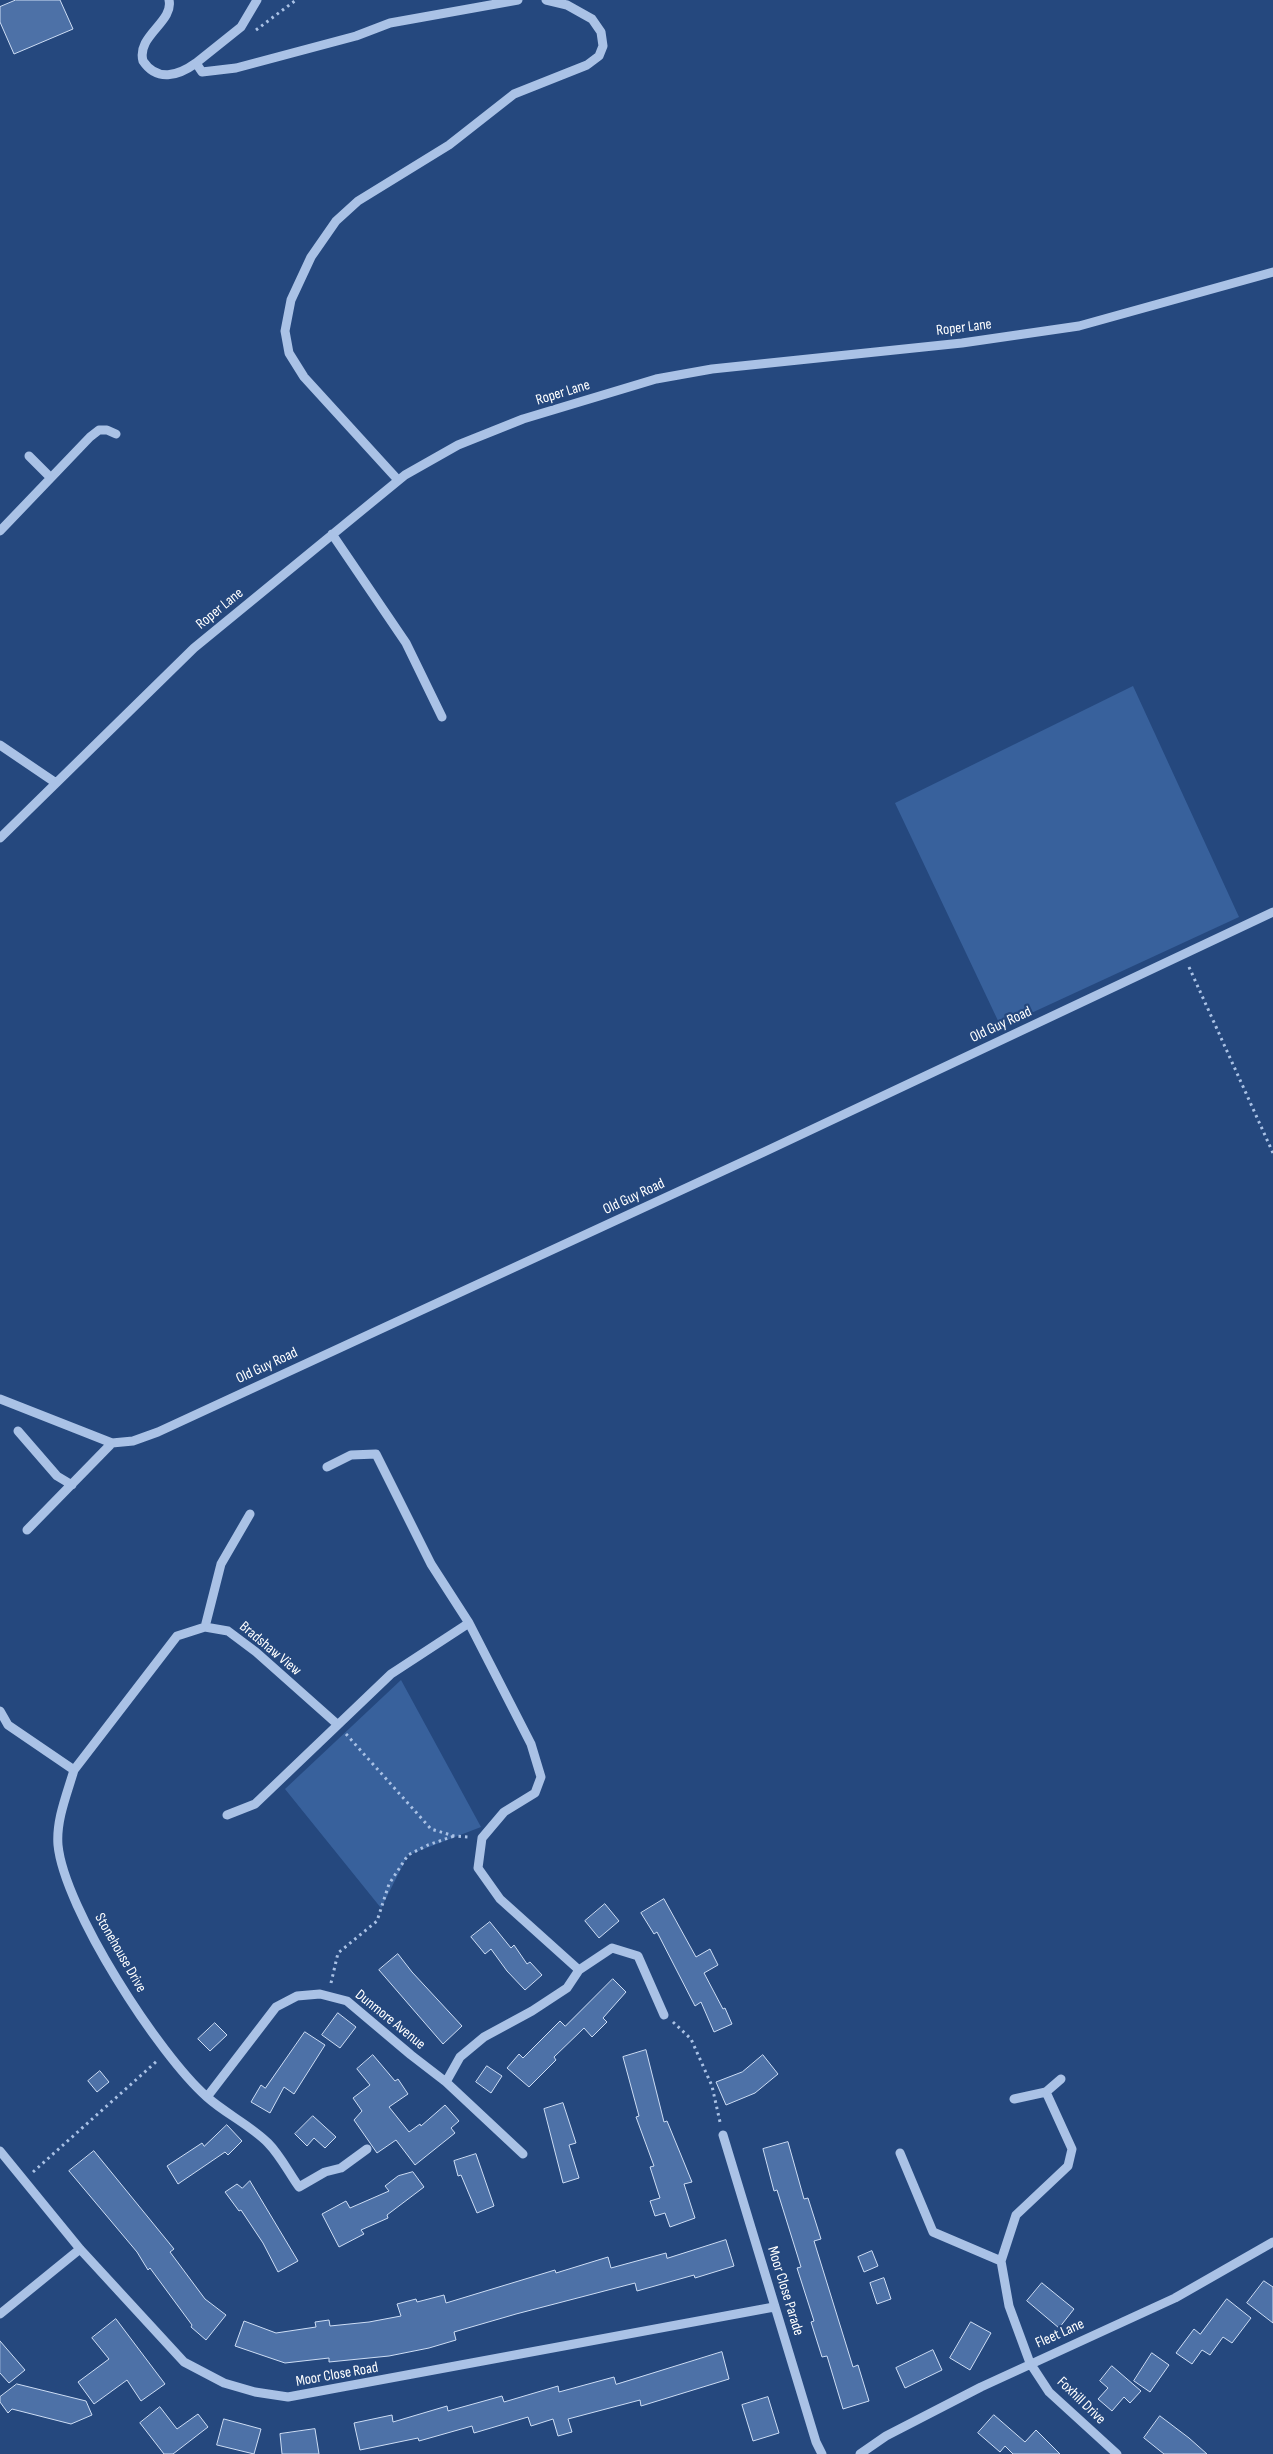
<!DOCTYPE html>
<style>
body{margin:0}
canvas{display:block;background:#25487e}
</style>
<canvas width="1273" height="2454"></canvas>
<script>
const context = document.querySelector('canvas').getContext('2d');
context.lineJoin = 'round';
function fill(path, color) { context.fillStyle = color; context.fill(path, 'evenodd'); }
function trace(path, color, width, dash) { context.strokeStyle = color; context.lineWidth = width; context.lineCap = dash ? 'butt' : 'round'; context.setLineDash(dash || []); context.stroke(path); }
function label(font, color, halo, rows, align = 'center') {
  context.font = font + ' "Sofia Sans Condensed",sans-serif'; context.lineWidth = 4.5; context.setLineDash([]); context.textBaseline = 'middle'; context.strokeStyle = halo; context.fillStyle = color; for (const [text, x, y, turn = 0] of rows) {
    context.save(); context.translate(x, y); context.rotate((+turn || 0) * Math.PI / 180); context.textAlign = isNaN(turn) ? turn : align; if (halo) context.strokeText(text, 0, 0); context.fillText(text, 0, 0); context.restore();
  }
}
fill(new Path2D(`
 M1133 686 1239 917 1001 1027 895 803Z
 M401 1680 481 1827 408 1855 381 1908 285 1789Z`), '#38619c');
const building = new Path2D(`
 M16 0H60L73 29 14 54 0 22V7Z
 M664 1899 696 1957 710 1949 718 1965 704 1973 723 2009 725 2008 732 2024 714 2032 701 2002 695 2006 657 1932 654 1934 641 1913Z
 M605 1904 619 1921 599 1938 585 1921Z
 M490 1922 511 1948 514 1945 527 1964 530 1962 542 1975 525 1990 507 1971 491 1949 485 1954 471 1937Z
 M398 1954 412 1972 462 2026 443 2044 379 1970Z
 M613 1979 626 1992 603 2018 607 2022 592 2037 584 2028 554 2057 556 2060 529 2087 507 2068 519 2054 523 2058 560 2021 565 2026Z
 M338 2013 356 2027 340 2048 322 2035Z
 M215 2023 227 2035 210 2051 198 2039Z
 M305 2032 325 2045 294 2094 284 2087 270 2113 251 2102 261 2085 265 2088Z
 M646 2050 664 2122 667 2121 692 2182 684 2184 695 2218 670 2227 665 2213 655 2216 650 2201 660 2198 650 2167 654 2166 636 2117 639 2116 623 2057Z
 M373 2055 395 2081 398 2079 408 2094 389 2107 409 2132 420 2124 421 2126 445 2105 459 2121 451 2128 455 2133 415 2165 396 2140 377 2153 354 2120 362 2111 353 2098 370 2085 357 2069Z
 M763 2055 778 2074 755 2093 726 2105 716 2082 742 2072Z
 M487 2066 502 2076 491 2093 476 2082Z
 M100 2071 109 2082 97 2092 88 2081Z
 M563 2103 576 2143 569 2145 579 2178 563 2183 544 2109Z
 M313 2116 336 2137 325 2148 314 2138 307 2146 295 2134Z
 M227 2125 242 2141 228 2155 225 2152 178 2184 167 2166 202 2143 204 2146Z
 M788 2142 804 2199 808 2198 821 2239 814 2241 853 2367 858 2365 869 2401 843 2409 827 2356 822 2357 811 2322 814 2321 797 2268 801 2267 777 2190 774 2191 763 2149Z
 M94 2151 174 2249 170 2252 205 2299 226 2315 206 2340 191 2327 192 2325 150 2268 148 2270 137 2252 69 2171Z
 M476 2154 494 2206 477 2213 461 2175 458 2176 454 2161Z
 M413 2172 424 2187 387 2215 388 2218 361 2230 364 2234 339 2247 322 2214 346 2201 350 2208 389 2191 385 2186 398 2176Z
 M250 2181 298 2261 278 2272 263 2243 241 2210 239 2211 225 2192 237 2184 242 2188Z
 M726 2240 734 2266 695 2278 694 2275 637 2291 635 2283 516 2314 454 2332 456 2340 429 2348 389 2356 329 2362V2358L285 2363 235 2346 244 2321 276 2333 316 2327 315 2322 329 2320 330 2326 369 2322 401 2316 397 2304 416 2299 417 2302 444 2295 446 2303 555 2270 556 2273 608 2257 611 2268 666 2253 667 2258Z
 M872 2251 878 2266 864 2272 858 2257Z
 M884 2278 891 2299 877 2304 870 2283Z
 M1264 2281 1273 2287V2323L1247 2303Z
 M1042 2283 1074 2309 1059 2328 1027 2301Z
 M1227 2299 1251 2318 1232 2343 1223 2337 1210 2355 1202 2350 1192 2364 1176 2353 1194 2329 1200 2334Z
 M116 2319 165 2384 141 2401 127 2380 94 2404 78 2382 109 2359 92 2338Z
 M971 2322 991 2333 970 2370 950 2358Z
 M0 2341 25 2370 9 2383 0 2373Z
 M933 2350 942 2370 905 2388 896 2368Z
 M722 2352 729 2379 641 2406 640 2400 568 2419 572 2432 558 2436 553 2419 531 2426 528 2417 474 2433 472 2426 419 2441 418 2438 360 2450 354 2423 392 2415 393 2422 447 2406 448 2411 502 2396 504 2402 558 2386 559 2392 614 2377 616 2384Z
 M1152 2353 1169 2365 1150 2392 1134 2381Z
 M1112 2366 1141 2391 1130 2403 1124 2397 1112 2411 1098 2399 1108 2388 1100 2381Z
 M17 2384 86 2401 92 2415 71 2424 12 2409 8 2413 0 2402V2397Z
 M768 2397 779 2433 753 2441 742 2405Z
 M160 2407 177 2429 198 2414 208 2427 173 2454H164L140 2423Z
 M994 2415 1025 2442 1036 2430 1060 2454H1013L1005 2446 1000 2452 978 2433Z
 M1160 2416 1189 2438 1207 2454H1164L1144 2438Z
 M224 2419 261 2429 254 2454 217 2445Z
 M315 2429 319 2454H282L280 2434Z`);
fill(building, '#4d71a7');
trace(building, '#cdddf5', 1);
trace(new Path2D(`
 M256 30 296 0
 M1189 967 1273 1153
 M346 1734 431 1829 454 1836 468 1837
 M331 1983 338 1953 377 1921 389 1884 408 1855 428 1845 454 1836
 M673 2022 691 2039 712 2086 720 2122
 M33 2172 157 2061`), '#aac2e6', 3, [2.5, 4]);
trace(new Path2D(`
 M169 0C174 22 136 36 143 61 157 82 178 76 196 63
 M257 0 241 27 196 63 202 72 236 68 356 36 390 23 518 0
 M29 456 50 477
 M398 480 304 377 289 353 285 331 291 300 311 257 336 221 358 201 449 145 514 94 587 65 599 56 603 46 601 32 592 19 567 5 546 0
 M0 531 90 437 99 430H107L116 434
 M332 534 406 643 442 717
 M0 745 56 783
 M0 838 194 648 405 475 458 445 523 419 656 379 712 369 962 343 1079 326 1273 272
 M0 1399 112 1443 133 1441 158 1432 764 1152 1273 912
 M18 1431 57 1476 72 1485
 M327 1467 351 1455 376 1454 431 1564 469 1623 531 1744 541 1777 535 1793 504 1812 482 1838 478 1868 500 1899 579 1970
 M27 1530 112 1443
 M205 1627 221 1564 250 1514
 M0 1711 8 1725 74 1770C67 1794 56 1820 58 1845 64 1908 159 2055 207 2097 226 2114 250 2125 268 2143 280 2155 289 2173 299 2187L325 2172 341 2168 367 2149
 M74 1770 177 1636 205 1627 228 1631 256 1652 337 1724
 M227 1815 255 1804 391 1674 469 1623
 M446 2082 460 2057 484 2037 532 2011 567 1988 579 1970 612 1948 638 1956 664 2015
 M1046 2092 1061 2079
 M207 2097 276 2007 297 1996 320 1994 347 2001 411 2055 446 2082 523 2154
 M1014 2099 1046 2092 1072 2149 1068 2166 1016 2215 1001 2261 1009 2306 1030 2363 1049 2392 1117 2454
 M723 2135 816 2442 822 2454
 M0 2151 80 2249 184 2362 224 2383 255 2392 288 2397 774 2307
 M900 2153 933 2232 1001 2261
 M0 2314 80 2249
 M860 2454 886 2436 981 2387 1175 2298 1273 2242`), '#aac2e6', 9);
label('15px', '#fff', '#25487e', [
 ["Roper Lane",964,328,-7],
 ["Roper Lane",563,393,-17],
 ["Roper Lane",220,609,-39],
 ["Old Guy Road",1001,1025,-25],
 ["Old Guy Road",634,1197,-25],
 ["Old Guy Road",267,1366,-25],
 ["Bradshaw View",270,1649,40],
 ["Stonehouse Drive",120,1953,60],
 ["Dunmore Avenue",390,2020,39],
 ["Moor Close Parade",785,2291,73],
 ["Fleet Lane",1060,2334,-24],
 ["Moor Close Road",337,2375,-10],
 ["Foxhill Drive",1081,2401,44]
]);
</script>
